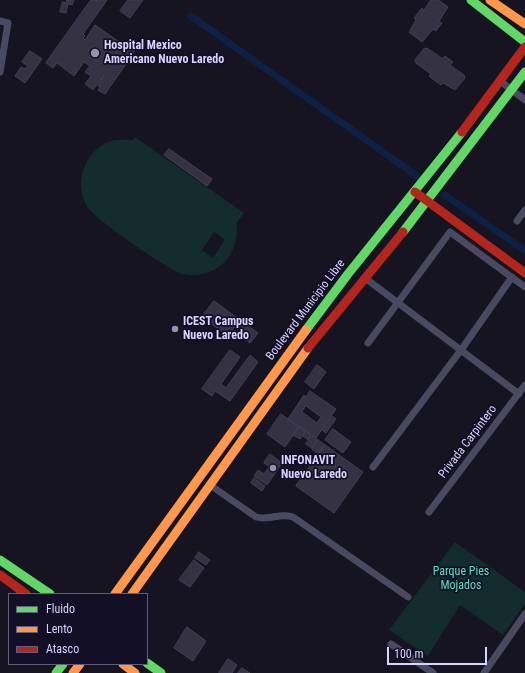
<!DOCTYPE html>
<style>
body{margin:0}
#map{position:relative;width:525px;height:673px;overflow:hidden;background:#161421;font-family:"Roboto Condensed",sans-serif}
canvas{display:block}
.legend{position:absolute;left:8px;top:593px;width:140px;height:72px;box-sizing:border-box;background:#130f26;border:1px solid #625e7d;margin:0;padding:5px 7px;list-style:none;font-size:12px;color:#d9d4ff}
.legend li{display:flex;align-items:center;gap:8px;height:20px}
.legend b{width:20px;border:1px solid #625e7d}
.scale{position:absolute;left:387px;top:647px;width:100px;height:18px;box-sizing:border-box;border:2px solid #d9d4ff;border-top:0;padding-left:5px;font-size:12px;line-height:14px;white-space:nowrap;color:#d9d4ff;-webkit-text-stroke:3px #130f26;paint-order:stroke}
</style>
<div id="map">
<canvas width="525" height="673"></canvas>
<ul class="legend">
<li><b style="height:5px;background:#63d668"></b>Fluido</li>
<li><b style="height:5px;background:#ff974d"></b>Lento</li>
<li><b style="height:5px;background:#b3261e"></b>Atasco</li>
</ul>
<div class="scale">100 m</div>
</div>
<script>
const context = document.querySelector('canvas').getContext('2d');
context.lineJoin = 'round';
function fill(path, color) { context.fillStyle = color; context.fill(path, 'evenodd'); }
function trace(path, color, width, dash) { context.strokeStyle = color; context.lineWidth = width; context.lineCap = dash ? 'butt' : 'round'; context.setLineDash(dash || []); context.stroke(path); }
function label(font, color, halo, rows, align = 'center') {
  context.font = font + ' "Roboto Condensed",sans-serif'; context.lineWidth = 3.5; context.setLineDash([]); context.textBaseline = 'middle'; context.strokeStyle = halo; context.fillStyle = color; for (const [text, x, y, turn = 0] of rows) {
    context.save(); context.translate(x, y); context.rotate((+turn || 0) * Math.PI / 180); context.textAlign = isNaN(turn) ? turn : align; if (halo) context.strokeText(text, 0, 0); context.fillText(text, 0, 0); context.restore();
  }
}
fill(new Path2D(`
 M135 137 244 213C242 216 238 220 237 223 236 225 237 229 237 232 236 245 231 258 220 266 209 274 196 277 183 274 169 271 95 219 88 208 74 186 82 157 104 144 113 139 123 139 133 140ZM214 232 225 240 213 258 202 250Z
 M455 542 525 592V604L503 635 460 605 428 656 389 630Z`), '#132c2d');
fill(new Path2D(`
 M447 576a5 5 0 1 1 10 0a5 5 0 1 1-10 0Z`), '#0d2144');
trace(new Path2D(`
 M191 16 417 176
 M445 195 525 251`), '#0d2144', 7);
const building = new Path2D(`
 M67 0H74L72 5 66 3Z
 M91 0H107L83 34 85 36 83 38 85 40 95 25 128 48 129 46 135 51 105 94 98 90 100 87 98 86 104 75 93 90 85 84 91 76 85 72 90 66 84 62 74 76 57 63 53 68 46 63Z
 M128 0H143L130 18 120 11Z
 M431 0H438L448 7 439 21 442 23 436 31 433 29 422 42 409 32 416 20 414 18 422 8 424 10Z
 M63 2 68 4 66 13 60 12Z
 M425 48 426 49 427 48 443 59 445 56 453 62 450 65 464 75 465 78 455 90 443 83 441 85 429 76 431 74 416 63 415 60Z
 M30 51 42 59 25 83 15 76 21 67 25 69 28 66 22 62Z
 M169 149 212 179 207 186 164 155Z
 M214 301 240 320 228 336 202 317Z
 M244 323 258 333 250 343 237 333Z
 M230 350 240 357 221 384 226 388 250 355 258 362 230 401 215 391 212 396 202 389Z
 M317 365 326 372 314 389 305 382Z
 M310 391 336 409 316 438 288 419 304 395 306 397ZM306 406 321 417 317 423 302 412Z
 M281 414 299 427 285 447 267 434Z
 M332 416 336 419 326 433 322 430Z
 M299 427 306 431 300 439 293 435Z
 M333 429 351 442 343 453 325 440Z
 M306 431 311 435 308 440 303 436Z
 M312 436 318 440 312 448 306 444Z
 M318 440 325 445 318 454 312 449Z
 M325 445 363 472 334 513 296 486Z
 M270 454 282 463 267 485 254 476 258 470 264 474 269 467 264 463Z
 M254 478 265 486 262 491 251 483Z
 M199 552 210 560 206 565 195 558Z
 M194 560 204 568 190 587 179 580Z
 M187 627 206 641 193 661 174 648Z
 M228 659 237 665 232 673H219Z
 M242 668 250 673H238Z`);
fill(building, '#343243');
trace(building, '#433f54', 1);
trace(new Path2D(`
 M0 21 8 23 0 72
 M500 81 525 100
 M517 221 525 210
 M365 278 519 394
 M368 343 450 232 525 287
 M373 467 461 350 512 277
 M210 485 256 517C269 521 281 512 293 517L408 597
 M429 512 525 385
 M391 644 433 673
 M484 673 525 614`), '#4a4962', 7);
trace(new Path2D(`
 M471 0 525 42
 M403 232 525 72
 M306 330 348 274 462 132
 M0 560 50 594
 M147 663 161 673
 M56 673 63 664`), '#63d668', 9);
trace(new Path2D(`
 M490 0 525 24
 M115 594 306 330
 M132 594 308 348
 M123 664 135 673
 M73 673 80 664`), '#ff974d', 9);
trace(new Path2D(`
 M462 132 525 47
 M415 192 525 273
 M308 348 403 232
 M0 575 26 594`), '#b3261e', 9);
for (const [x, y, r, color] of [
 [95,53,5,"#9591b1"],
 [175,329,4,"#9591b1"],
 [273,468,4,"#9591b1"]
]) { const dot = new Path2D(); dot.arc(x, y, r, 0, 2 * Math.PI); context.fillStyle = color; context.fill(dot); trace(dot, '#130f26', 1.5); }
label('bold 12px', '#d9d4ff', '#130f26', [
 ["Hospital Mexico",104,46],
 ["Americano Nuevo Laredo",104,60],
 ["ICEST Campus",183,322],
 ["Nuevo Laredo",183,336],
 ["INFONAVIT",281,461],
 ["Nuevo Laredo",281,475]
], 'left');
label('12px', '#d9d4ff', '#130f26', [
 ["Boulevard Municipio Libre",306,310,-53],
 ["Privada Carpintero",468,442,-53]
]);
label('12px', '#5fe0c0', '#130f26', [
 ["Parque Pies",461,572],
 ["Mojados",461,586]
]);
</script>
